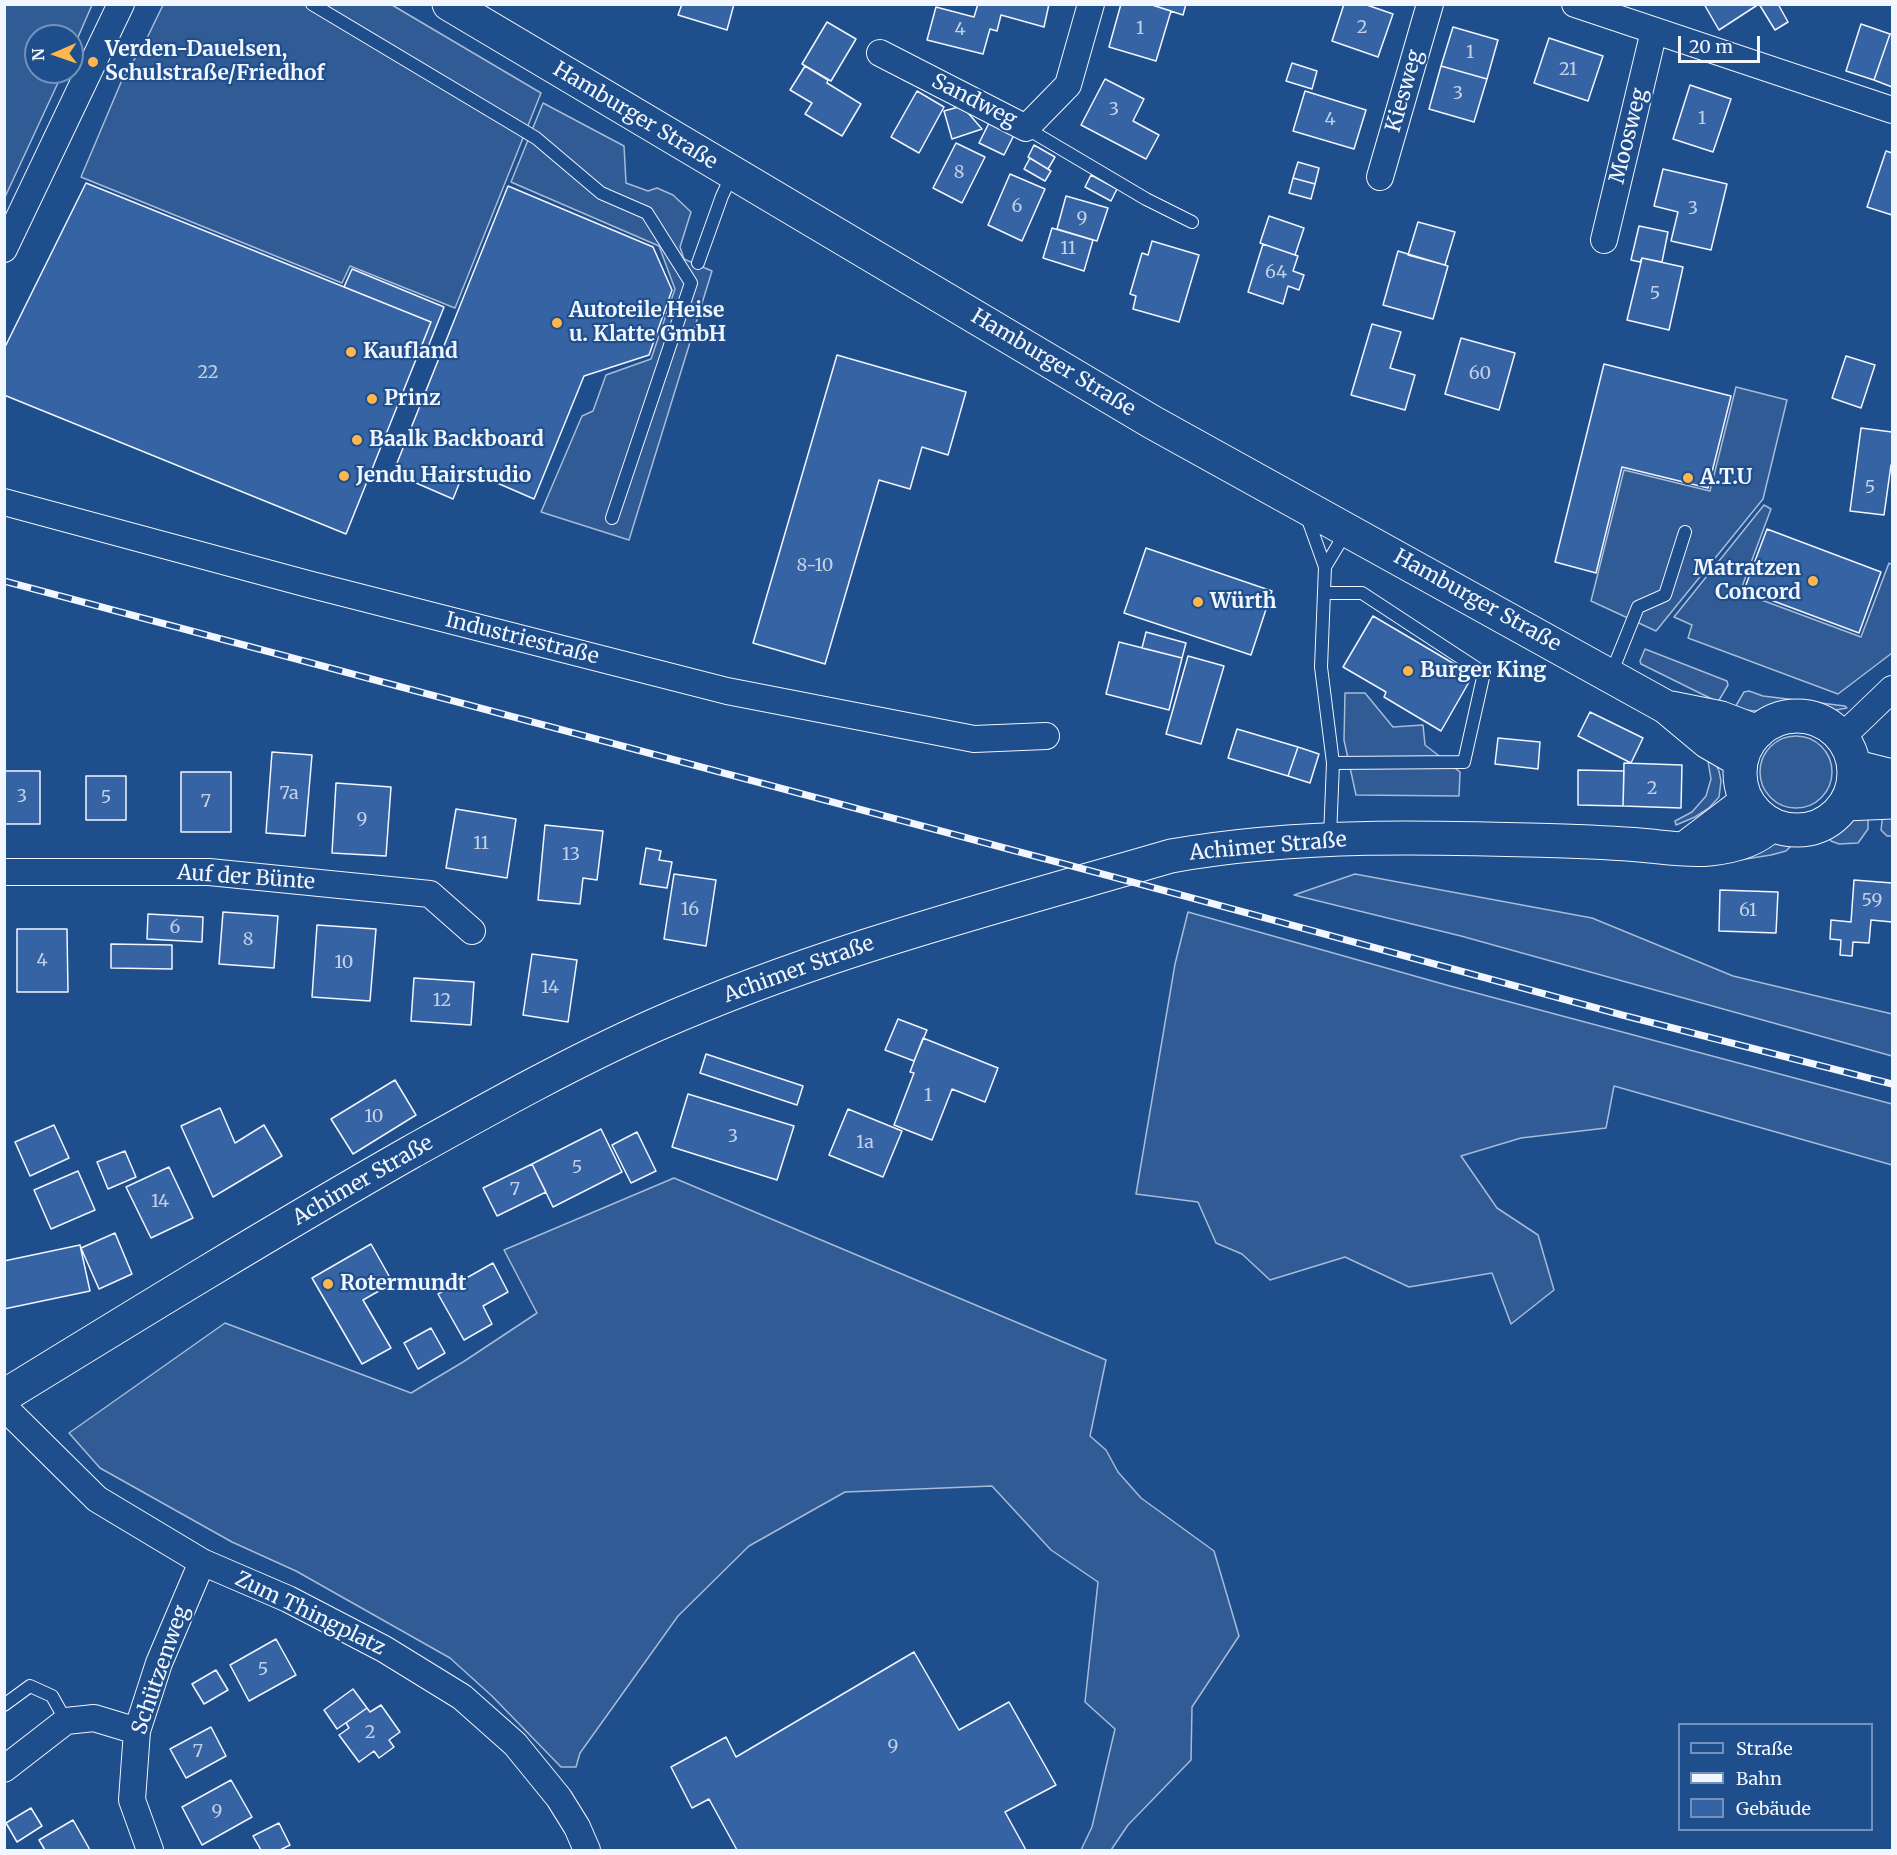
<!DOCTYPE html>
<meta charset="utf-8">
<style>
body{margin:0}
#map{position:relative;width:1897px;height:1855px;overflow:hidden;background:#1f4e8c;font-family:Merriweather,serif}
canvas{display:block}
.frame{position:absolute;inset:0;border:6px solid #f2f6ff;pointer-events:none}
.legend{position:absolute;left:1678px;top:1723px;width:195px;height:108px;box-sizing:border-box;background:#1f4e8c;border:2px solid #7391ba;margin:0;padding:8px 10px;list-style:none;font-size:18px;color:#f2f6ff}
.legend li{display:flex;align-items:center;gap:12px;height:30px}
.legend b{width:30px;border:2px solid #7391ba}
.north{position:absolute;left:24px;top:24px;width:60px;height:60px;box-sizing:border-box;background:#1f4e8c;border:2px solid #7391ba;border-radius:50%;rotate:268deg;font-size:16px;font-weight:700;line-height:24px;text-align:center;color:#f2f6ff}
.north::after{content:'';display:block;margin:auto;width:21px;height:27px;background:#ffb74d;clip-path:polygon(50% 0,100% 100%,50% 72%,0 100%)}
.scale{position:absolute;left:1678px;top:36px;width:82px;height:27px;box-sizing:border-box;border:3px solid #f2f6ff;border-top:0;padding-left:8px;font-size:18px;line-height:21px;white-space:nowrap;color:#f2f6ff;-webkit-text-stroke:4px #1f4e8c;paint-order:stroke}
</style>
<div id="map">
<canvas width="1897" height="1855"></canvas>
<div class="frame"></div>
<ul class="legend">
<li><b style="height:8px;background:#1f4e8c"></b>Straße</li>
<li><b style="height:8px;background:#f2f6ff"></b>Bahn</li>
<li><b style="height:16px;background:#3563a3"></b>Gebäude</li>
</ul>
<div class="north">N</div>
<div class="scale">20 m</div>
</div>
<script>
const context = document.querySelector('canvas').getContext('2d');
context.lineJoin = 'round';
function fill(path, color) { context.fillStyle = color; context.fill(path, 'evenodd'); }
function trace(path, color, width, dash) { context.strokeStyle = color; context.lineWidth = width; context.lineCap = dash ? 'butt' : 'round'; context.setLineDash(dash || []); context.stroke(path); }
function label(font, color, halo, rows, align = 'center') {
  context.font = font + ' Merriweather,serif'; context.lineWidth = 4.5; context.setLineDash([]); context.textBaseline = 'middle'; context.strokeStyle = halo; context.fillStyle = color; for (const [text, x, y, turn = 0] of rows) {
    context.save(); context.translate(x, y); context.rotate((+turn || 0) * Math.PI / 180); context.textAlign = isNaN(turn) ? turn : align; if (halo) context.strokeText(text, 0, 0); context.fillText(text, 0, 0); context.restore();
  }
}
const built = new Path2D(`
 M5 4 92 5 72 51V36H36V72H63L5 197Z
 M163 5H392L541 93 455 308 350 266 342 283 81 177 122 80 146 40Z
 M543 103 624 146 626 183 648 191 657 188 673 195 691 212 680 247 684 259 712 271 629 540 541 512 582 416 593 411 606 375 651 359 675 289 659 246 511 182Z
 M1736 387 1787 400 1763 499 1656 631 1591 601 1624 470 1710 491Z
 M1764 505 1771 509 1740 592 1861 637 1889 563 1892 565V653L1838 694 1688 638 1692 625 1674 617Z
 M1645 649 1727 681 1728 685 1718 702 1641 664 1640 661Z
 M1749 691 1763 696 1845 706 1847 708 1830 711 1795 704 1756 711 1734 709 1744 692Z
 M1345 693H1365L1393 727 1423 725 1425 745 1460 772 1459 796 1356 795 1344 740Z
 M1760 772a36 36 0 1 1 72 0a36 36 0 1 1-72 0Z
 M1708 761 1715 762 1719 771 1721 781 1719 797 1709 808 1695 817 1676 825 1675 821 1692 812 1706 796 1711 779Z
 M1865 813 1868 820V829L1858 843 1839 844 1831 841 1825 833 1844 820 1855 815Z
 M1883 813 1892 814V836H1887L1881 830Z
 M1799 838 1786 851 1771 855 1727 862 1766 843 1781 839Z
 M1355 874 1592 918 1733 976 1892 1014V1056L1461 936 1294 895Z
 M1188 912 1450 986 1892 1104V1165L1614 1086 1606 1128 1521 1138 1461 1156 1497 1208 1538 1235 1554 1290 1511 1324 1492 1273 1409 1287 1345 1257 1270 1280 1242 1254 1216 1243 1198 1202 1136 1194 1175 964Z
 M674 1178 1106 1360 1090 1436 1106 1450 1118 1472 1141 1498 1214 1551 1239 1636 1192 1707 1191 1760 1128 1825 1111 1850H1081L1092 1827 1115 1729 1085 1702 1098 1582 1051 1550 992 1486 845 1492 749 1546 678 1616 580 1753 576 1767H561L492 1696 450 1658 296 1571 232 1542 100 1468 69 1433 225 1323 411 1393 463 1362 537 1313 504 1250Z`);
fill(built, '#305b95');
trace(built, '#a8bbd7', 1.5);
const building = new Path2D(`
 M682 4H734L727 30 678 15Z
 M978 4H1049L1044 27 1001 15 997 31 990 29 983 54 927 40 936 7 974 17Z
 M1121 4H1149L1171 11 1156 61 1109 47Z
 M1149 4H1186L1183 15Z
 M1344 4H1364L1393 14 1378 57 1332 41Z
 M1704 4H1759L1719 30Z
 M1759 4H1778L1788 22 1775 30Z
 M827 22 856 39 831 81 802 64Z
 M1861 24 1890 34 1874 80 1846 71Z
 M1453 27 1498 40 1487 79 1441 66Z
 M1890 34H1892V87L1874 80Z
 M1549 38 1603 56 1588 101 1534 83Z
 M1292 63 1317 71 1312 89 1286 81Z
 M805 66 828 80 827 83 861 104 842 136 805 114 812 103 790 90Z
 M1441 66 1487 79 1474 122 1429 109Z
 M1105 79 1144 99 1133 121 1159 135 1146 159 1081 125Z
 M1690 85 1731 99 1713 152 1673 139Z
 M917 91 944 107 919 153 891 137Z
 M1305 91 1366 110 1354 149 1293 131Z
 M962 106 982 129 952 139 944 111Z
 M989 123 1014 135 1004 155 979 143Z
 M956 143 985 157 962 203 933 188Z
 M1034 145 1055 157 1048 169 1028 157Z
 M1886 151 1892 153V215L1867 207Z
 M1030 158 1051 171 1045 181 1024 169Z
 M1298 162 1319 168 1315 184 1293 178Z
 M1663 169 1727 184 1711 250 1671 241 1678 212 1654 206Z
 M1010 174 1045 189 1022 241 988 225Z
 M1091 175 1117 189 1111 201 1085 187Z
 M1293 178 1315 184 1311 199 1289 193Z
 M86 183 431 322 346 534 4 395V349Z
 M508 186 653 247 672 290 649 355 584 376 534 499 465 469 453 499 393 473Z
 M1066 196 1108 208 1097 241 1057 229Z
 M1269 216 1304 228 1295 255 1260 243Z
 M1418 222 1455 232 1445 265 1408 255Z
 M1639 226 1668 232 1662 262 1642 258 1640 262 1631 260Z
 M1052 228 1093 240 1084 271 1043 258Z
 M1152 241 1199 255 1179 322 1133 309 1136 296 1130 294 1142 253 1148 255Z
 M1263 244 1298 256 1293 271 1304 275 1299 290 1288 286 1283 304 1248 292Z
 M1398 251 1448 266 1433 319 1383 305Z
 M1642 258 1683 267 1669 330 1627 320Z
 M352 269 444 307 426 352 420 350 431 322 344 287Z
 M1372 324 1401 332 1390 368 1415 375 1405 410 1351 395Z
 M1461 338 1515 353 1499 410 1445 394Z
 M837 355 966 392 948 455 922 447 910 489 879 480 825 664 753 643Z
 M1846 356 1875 365 1861 408 1832 398Z
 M1604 364 1731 396 1708 488 1622 467 1596 573 1555 562Z
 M1861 428 1892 432V465H1891L1884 515 1850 511Z
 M1767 529 1881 572 1859 633 1744 590Z
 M1146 548 1272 591 1251 655 1124 613Z
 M1373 616 1473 675 1441 731 1384 697 1386 692 1343 667Z
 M1146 632 1186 643 1182 658 1142 648Z
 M1119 642 1182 658 1169 710 1106 694Z
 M1188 656 1224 666 1201 744 1166 734Z
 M1590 712 1643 738 1631 763 1578 736Z
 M1237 729 1298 747 1288 776 1228 758Z
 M1498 738 1540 742 1538 769 1495 764Z
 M1298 747 1319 754 1310 783 1288 776Z
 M272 752 312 755 305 836 266 833Z
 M1624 763 1682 765 1681 808 1623 806Z
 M1578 770 1624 771 1623 806 1578 805Z
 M4 771H40V824H4Z
 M181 772H231V832H181Z
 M86 776H126V820H86Z
 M336 783 391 787 386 856 332 853Z
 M456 809 516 819 507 878 446 868Z
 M545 825 603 831 597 880 583 878 580 904 538 900Z
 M646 848 661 851 659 860 672 862 667 888 640 884Z
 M674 874 716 880 706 946 664 939Z
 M1854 880 1892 883V922L1871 920 1869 943 1853 942 1852 956 1840 955 1841 940 1830 939 1831 920 1851 922Z
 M1720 890 1778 892 1776 933 1719 931Z
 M223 912 278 916 274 968 219 964Z
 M148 914 203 917 202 942 147 939Z
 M317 925 376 929 370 1001 312 997Z
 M17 929H67L68 992H17Z
 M111 944 172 945V969L111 968Z
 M532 954 577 960 568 1022 523 1015Z
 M414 978 474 982 471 1025 411 1021Z
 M898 1019 927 1030 914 1061 885 1050Z
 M923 1038 998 1068 985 1102 952 1089 932 1140 894 1125 914 1073 910 1072Z
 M706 1054 803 1086 797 1105 700 1073Z
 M395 1080 416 1115 353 1154 331 1119Z
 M688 1094 794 1126 777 1180 672 1147Z
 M220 1108 235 1143 264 1125 282 1156 213 1197 181 1126Z
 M848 1109 902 1131 883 1177 829 1155Z
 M54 1125 69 1158 30 1176 15 1142Z
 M601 1129 622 1172 553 1207 532 1164Z
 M637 1132 656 1171 631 1183 612 1145Z
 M125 1151 136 1177 108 1189 97 1162Z
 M532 1164 546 1192 497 1216 483 1188Z
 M169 1167 193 1218 151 1238 126 1187Z
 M78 1171 95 1210 51 1229 34 1190Z
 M115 1233 132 1274 99 1289 81 1248Z
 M371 1244 393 1283 363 1300 391 1348 362 1364 312 1278Z
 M80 1245 90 1291 4 1309V1261Z
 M493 1263 508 1292 483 1306 492 1324 464 1340 438 1294Z
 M431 1328 445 1353 418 1369 404 1343Z
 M276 1639 296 1675 249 1701 230 1665Z
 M914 1652 959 1730 1009 1702 1056 1785 1005 1812 1026 1850H737L709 1799 692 1808 671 1767 726 1737 736 1757Z
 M216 1670 228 1690 204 1704 192 1684Z
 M353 1689 367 1708 337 1729 324 1710Z
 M381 1705 400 1732 389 1740 394 1747 379 1758 374 1751 359 1762 339 1735 349 1728 346 1723 367 1708 370 1712Z
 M211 1727 226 1756 186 1778 170 1749Z
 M231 1780 252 1817 202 1845 182 1807Z
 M31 1808 42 1826 17 1842 6 1823Z
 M73 1820 90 1850H45L39 1840Z
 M279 1823 290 1845 280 1850H261L253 1836Z`);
fill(building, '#3563a3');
trace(building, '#f2f6ff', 1.5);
const lane = new Path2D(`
 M312 4 536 138 601 193 647 213 691 283 612 518
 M1026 128 1146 199 1192 222
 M698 263 722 196 732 175
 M1306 514 1325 567 1321 667 1333 763 1330 837
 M1325 567 1346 532
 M1324 593H1362L1484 673 1464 762 1333 763
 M1611 674 1638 607 1665 595 1685 532
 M4 1705 30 1686 52 1696 66 1721`);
const street = new Path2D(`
 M1575 4 1892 110
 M880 53 1026 128 1068 85 1091 4
 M1380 177 1430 4
 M1604 240 1654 31
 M4 249 121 4
 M4 502 308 584 727 691 974 739 1046 736
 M1843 736 1892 689
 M4 872H209L430 894 472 931
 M4 1407 97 1499 202 1562 288 1599 384 1649 462 1697 515 1744 559 1798 577 1827 587 1850
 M4 1769 66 1721 94 1718 137 1731
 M150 1850 132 1800 137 1731 159 1663 202 1562`);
const secondary = new Path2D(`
 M1684 849 1746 802
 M4 1396C139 1313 274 1230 411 1152 490 1108 570 1063 653 1026 820 952 996 907 1171 856 1301 833 1433 837 1564 841 1593 842 1621 843 1650 846 1669 848 1690 851 1709 849 1731 847 1755 841 1771 825`);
const primary = new Path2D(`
 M449 4 1152 422 1666 707 1708 742 1741 761
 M1671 708 1721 718 1758 732
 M1740 773a57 57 0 1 1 114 0a57 57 0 1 1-114 0Z
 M1856 767 1892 776
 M1845 804 1892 802`);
trace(lane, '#f2f6ff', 14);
trace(street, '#f2f6ff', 28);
trace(secondary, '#f2f6ff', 35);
trace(primary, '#f2f6ff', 35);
trace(lane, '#1f4e8c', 12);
trace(street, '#1f4e8c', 26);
trace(secondary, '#1f4e8c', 33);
trace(primary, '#1f4e8c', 33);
const rail = new Path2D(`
 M4 581 1192 898 1622 1015 1892 1084`);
trace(rail, '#f2f6ff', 7);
trace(rail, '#1f4e8c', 4.5, [14]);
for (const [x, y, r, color] of [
 [93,62,6,"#ffb74d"],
 [557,323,6,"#ffb74d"],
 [351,352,6,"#ffb74d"],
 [372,399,6,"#ffb74d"],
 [357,440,6,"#ffb74d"],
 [344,476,6,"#ffb74d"],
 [1688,478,6,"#ffb74d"],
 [1813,581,6,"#ffb74d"],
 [1198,602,6,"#ffb74d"],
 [1408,671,6,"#ffb74d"],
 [328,1284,6,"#ffb74d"]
]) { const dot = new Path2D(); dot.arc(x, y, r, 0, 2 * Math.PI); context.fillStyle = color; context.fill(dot); trace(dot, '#1f4e8c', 2); }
label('18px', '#c3d1e8', null, [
 ["2",1362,28],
 ["1",1140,29],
 ["4",960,30],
 ["1",1470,53],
 ["21",1568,70],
 ["3",1458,94],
 ["3",1114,110],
 ["1",1702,119],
 ["4",1330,120],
 ["8",959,173],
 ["6",1017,207],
 ["3",1693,209],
 ["9",1082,219],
 ["11",1068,249],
 ["64",1276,273],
 ["5",1655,294],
 ["22",208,373],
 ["60",1480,374],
 ["5",1870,488],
 ["8-10",815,566],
 ["2",1652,789],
 ["7a",289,794],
 ["3",22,797],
 ["5",106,798],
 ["7",206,802],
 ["9",362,820],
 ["11",481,844],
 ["13",571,855],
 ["59",1872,901],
 ["16",690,910],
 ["61",1748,911],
 ["6",175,928],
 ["8",248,940],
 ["4",42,961],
 ["10",344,963],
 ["14",550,988],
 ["12",442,1001],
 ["1",928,1096],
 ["10",374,1117],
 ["3",733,1137],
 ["1a",865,1143],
 ["5",577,1168],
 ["7",515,1190],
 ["14",160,1202],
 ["5",263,1670],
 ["2",370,1733],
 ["9",893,1747],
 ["7",198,1752],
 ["9",217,1812]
]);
label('bold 21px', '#f2f6ff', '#1f4e8c', [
 ["Verden-Dauelsen,",105,50],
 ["Schulstraße/Friedhof",105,74],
 ["Autoteile Heise",569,311],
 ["u. Klatte GmbH",569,335],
 ["Kaufland",363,352],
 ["Prinz",384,399],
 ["Baalk Backboard",369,440],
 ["Jendu Hairstudio",356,476],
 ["A.T.U",1700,478],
 ["Matratzen",1801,569,"right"],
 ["Concord",1801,593,"right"],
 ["Würth",1210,602],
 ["Burger King",1420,671],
 ["Rotermundt",340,1284]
], 'left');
label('21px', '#f2f6ff', '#1f4e8c', [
 ["Kiesweg",1405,91,-74],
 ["Sandweg",974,101,27],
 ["Hamburger Straße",635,116,31],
 ["Moosweg",1629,136,-76],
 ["Hamburger Straße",1053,363,31],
 ["Hamburger Straße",1477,601,29],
 ["Industriestraße",522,639,14],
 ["Achimer Straße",1268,847,-5],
 ["Auf der Bünte",246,878,4],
 ["Achimer Straße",799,970,-20],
 ["Achimer Straße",363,1181,-30],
 ["Zum Thingplatz",310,1614,26],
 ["Schützenweg",161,1670,-71]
]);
</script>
